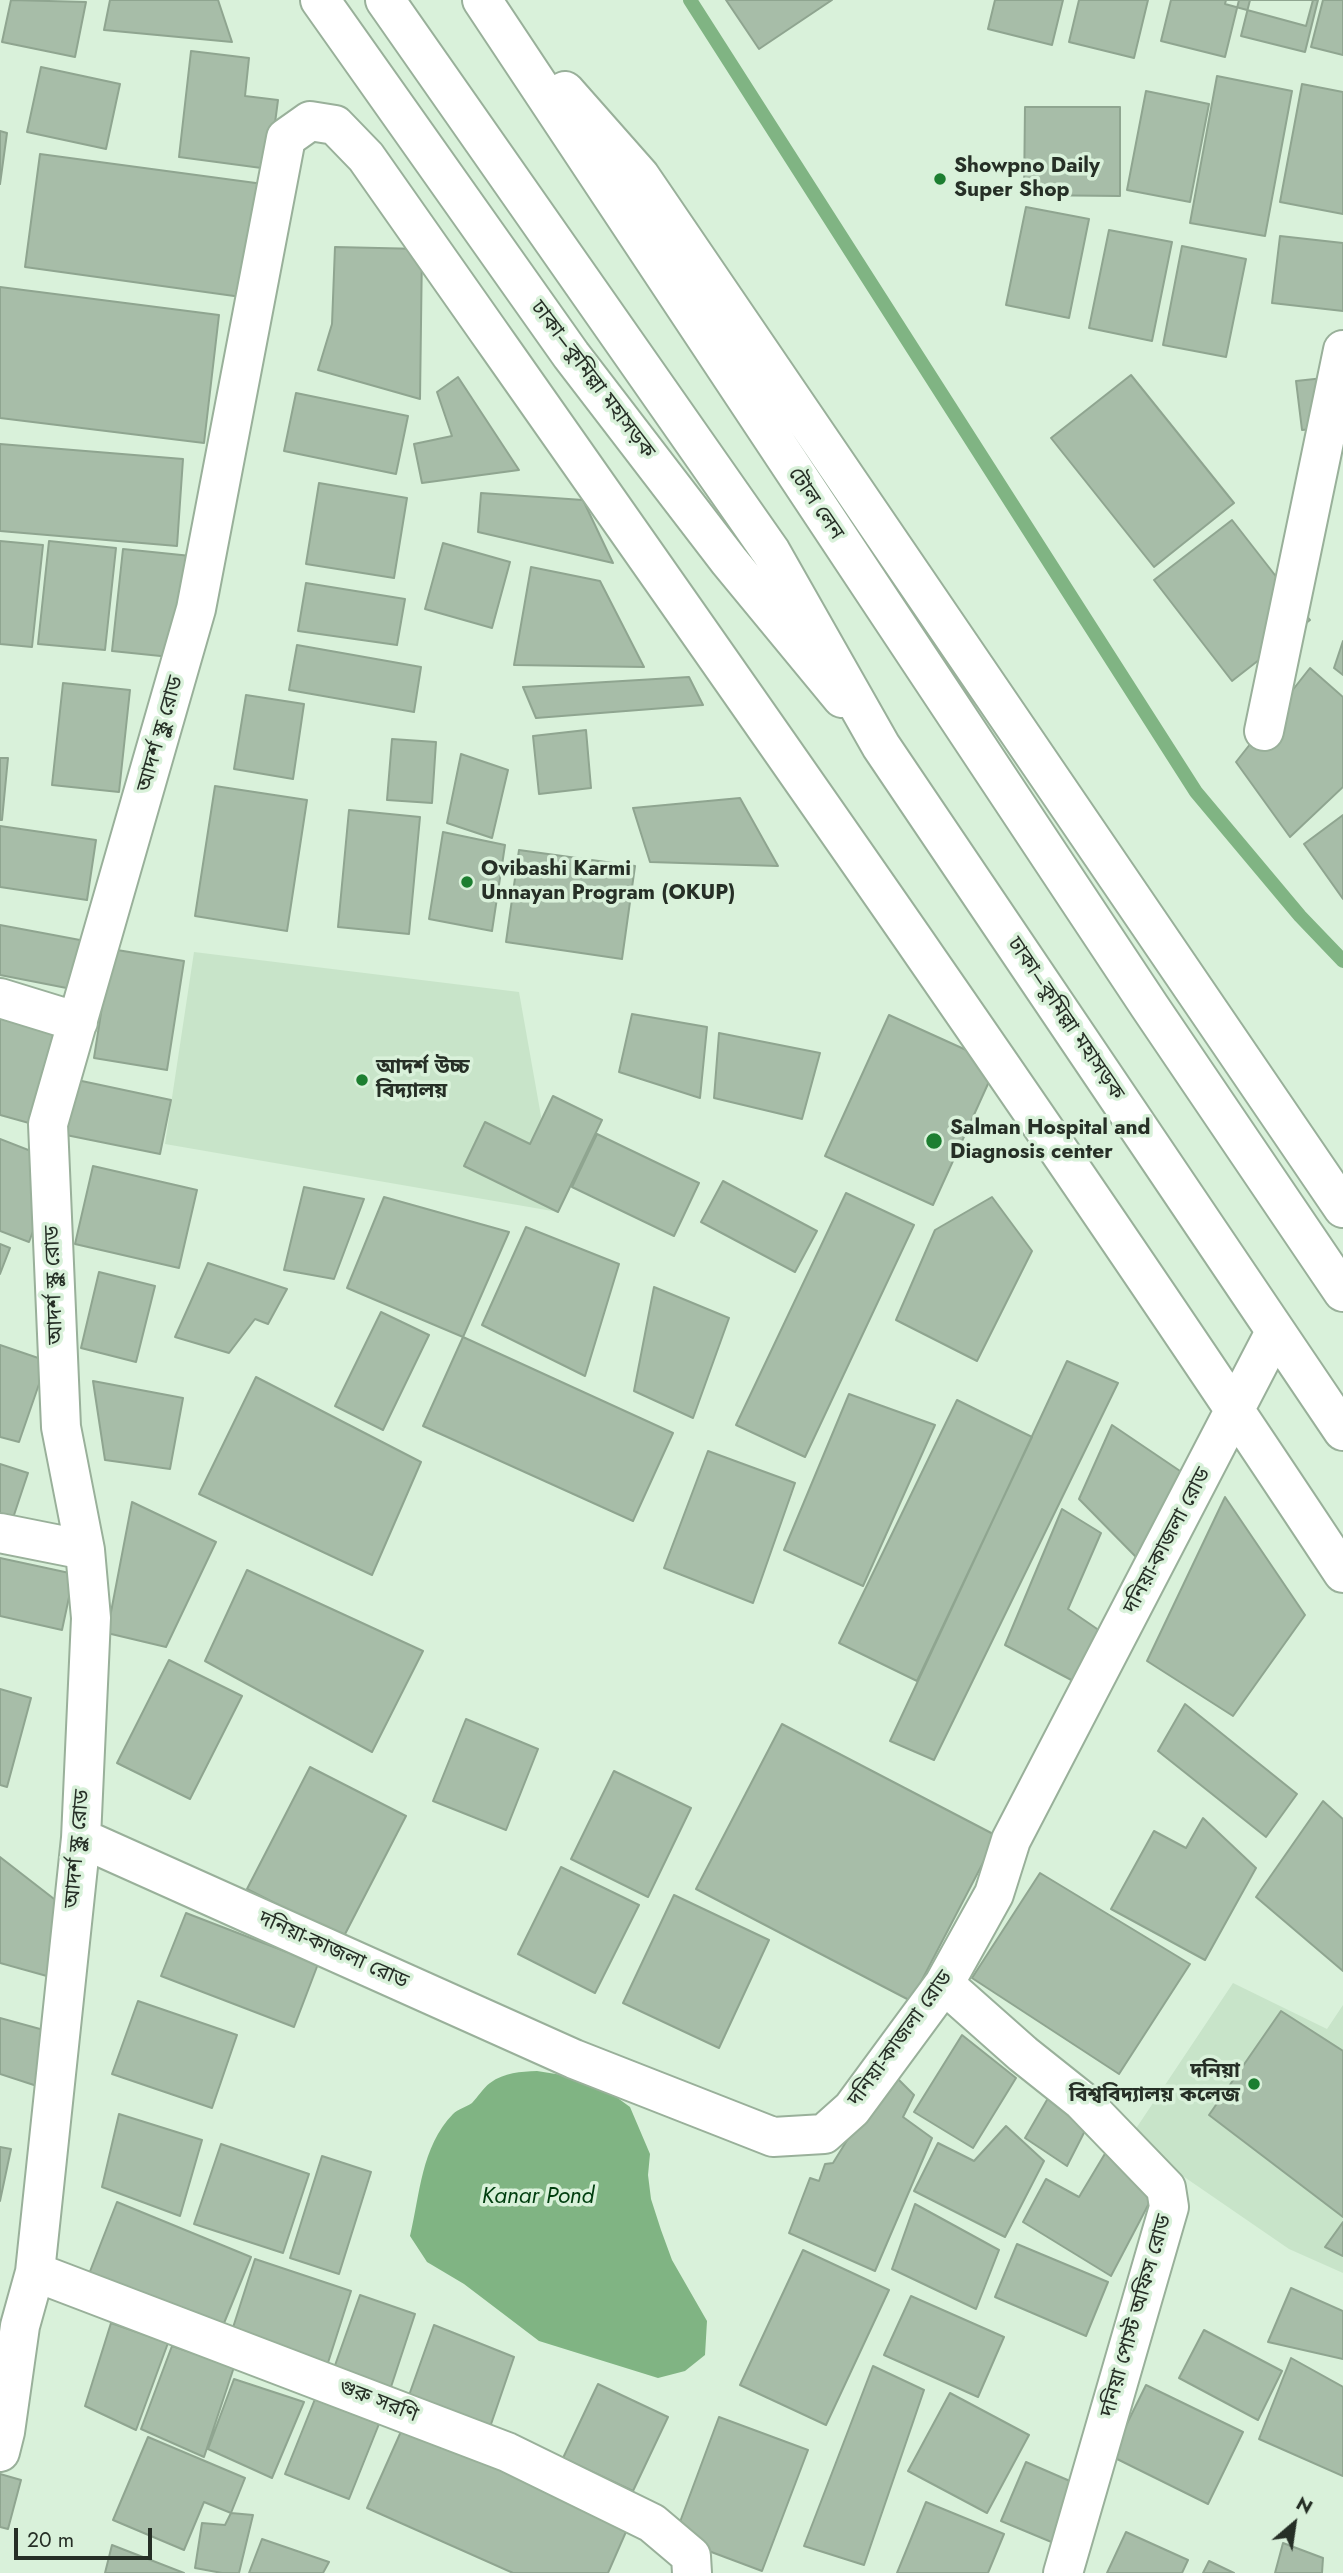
<!DOCTYPE html>
<meta charset="utf-8">
<style>
body{margin:0}
#map{position:relative;width:1343px;height:2573px;overflow:hidden;background:#d9f1da;font-family:Jost,sans-serif}
canvas{display:block}
.north{position:absolute;left:1259px;top:2489px;width:70px;height:70px;-webkit-text-stroke:5px #d9f1da;paint-order:stroke;rotate:29deg;font-size:19px;font-weight:700;line-height:28px;text-align:center;color:#262f26}
.north::after{content:'';display:block;margin:auto;width:24px;height:32px;background:#262f26;clip-path:polygon(50% 0,100% 100%,50% 72%,0 100%)}
.scale{position:absolute;left:14px;top:2528px;width:138px;height:32px;box-sizing:border-box;border:4px solid #262f26;border-top:0;padding-left:9px;font-size:21px;line-height:24px;white-space:nowrap;color:#262f26;-webkit-text-stroke:5px #d9f1da;paint-order:stroke}
</style>
<div id="map">
<canvas width="1343" height="2573"></canvas>
<div class="north">N</div>
<div class="scale">20 m</div>
</div>
<script>
const context = document.querySelector('canvas').getContext('2d');
context.lineJoin = 'round';
function fill(path, color) { context.fillStyle = color; context.fill(path, 'evenodd'); }
function trace(path, color, width, dash) { context.strokeStyle = color; context.lineWidth = width; context.lineCap = dash ? 'butt' : 'round'; context.setLineDash(dash || []); context.stroke(path); }
function label(font, color, halo, rows, align = 'center') {
  context.font = font + ' Jost,"Noto Sans Bengali",sans-serif'; context.lineWidth = 7; context.setLineDash([]); context.textBaseline = 'middle'; context.strokeStyle = halo; context.fillStyle = color; for (const [text, x, y, turn = 0] of rows) {
    context.save(); context.translate(x, y); context.rotate((+turn || 0) * Math.PI / 180); context.textAlign = isNaN(turn) ? turn : align; if (halo) context.strokeText(text, 0, 0); context.fillText(text, 0, 0); context.restore();
  }
}
fill(new Path2D(`
 M194 952 519 992 558 1212 165 1144Z
 M1233 1983 1327 2029 1343 2005V2273L1289 2249 1129 2139Z`), '#c8e4c9');
fill(new Path2D(`
 M537 2071 581 2078 608 2091 630 2107 650 2154 648 2175 651 2199 661 2230 672 2260 707 2321 705 2355 685 2371 658 2378 539 2341 464 2284 427 2262 410 2236C420 2195 421 2147 453 2114 458 2109 466 2107 472 2103 478 2097 483 2088 490 2083 505 2072 520 2072 537 2071Z`), '#80b483');
trace(new Path2D(`
 M690 0 1196 792 1300 916 1343 961`), '#80b483', 14);
const building = new Path2D(`
 M11 0 86 2 75 57 2 42Z
 M110 0H218L232 42 104 30Z
 M726 0H832L759 49Z
 M995 0H1063L1052 45 988 29Z
 M1079 0H1148L1134 58 1069 42Z
 M1171 0H1239L1225 57 1161 41Z
 M1226 0H1313L1306 26 1225 4Z
 M1250 0H1318L1305 52 1241 36Z
 M1323 0H1343V55L1311 47Z
 M191 51 249 58 245 96 278 100 269 169 179 157Z
 M41 67 120 84 106 149 27 132Z
 M1217 76 1292 91 1265 236 1190 223Z
 M1302 84 1343 92V214L1280 202Z
 M1146 91 1209 104 1190 202 1127 190Z
 M1025 107H1120V196L1024 195Z
 M0 131 7 133 0 184Z
 M40 154 278 186 263 300 25 267Z
 M1026 207 1089 219 1069 318 1006 305Z
 M1109 230 1172 242 1152 341 1089 328Z
 M1280 236 1343 243V311L1272 303Z
 M1182 246 1246 259 1226 357 1163 345Z
 M335 247 422 249 420 399 318 370 332 324Z
 M0 287 219 315 204 443 0 418Z
 M1131 375 1234 503 1154 567 1051 438Z
 M1343 376V426L1302 430 1296 381Z
 M458 377 519 470 422 483 414 444 452 436 437 392Z
 M296 393 408 416 396 474 284 451Z
 M0 444 183 459 177 546 0 531Z
 M319 483 407 498 394 578 306 564Z
 M481 493 583 500 613 563 478 532Z
 M1232 520 1310 620 1232 681 1154 580Z
 M0 541 43 545 32 647 0 644Z
 M49 541 116 548 105 650 38 644Z
 M443 543 510 562 492 628 425 609Z
 M123 549 191 556 180 658 112 651Z
 M531 567 600 581 644 667 514 665Z
 M306 583 405 599 397 645 298 631Z
 M1343 641V675L1334 668Z
 M297 645 421 667 414 712 289 690Z
 M1310 668 1343 697V787L1290 837 1236 762Z
 M689 677 703 705 536 718 523 687Z
 M63 683 130 690 119 792 52 785Z
 M246 695 304 704 293 779 234 769Z
 M586 730 591 788 539 794 533 736Z
 M392 739 436 742 432 803 387 800Z
 M461 754 508 770 492 838 447 823Z
 M0 758H8L2 820H0Z
 M215 786 307 800 287 931 195 916Z
 M740 798 778 866 650 862 633 808Z
 M349 810 420 817 409 934 338 927Z
 M1343 815V899L1304 844Z
 M0 826 96 840 87 900 0 887Z
 M443 832 505 845 492 931 429 919Z
 M519 850 635 866 622 959 506 942Z
 M0 925 96 943 87 992 0 975Z
 M111 949 184 961 167 1070 94 1058Z
 M632 1014 707 1027 700 1098 619 1072Z
 M889 1015 997 1064 933 1205 825 1156Z
 M0 1018 54 1033 29 1123 0 1115Z
 M719 1033 820 1053 802 1119 714 1098Z
 M77 1080 171 1100 160 1154 66 1135Z
 M553 1096 602 1120 558 1212 464 1166 485 1122 530 1144Z
 M597 1134 699 1183 674 1236 572 1187Z
 M0 1139 59 1162 29 1242 0 1231Z
 M93 1166 197 1190 179 1268 75 1244Z
 M723 1181 817 1231 795 1272 701 1222Z
 M304 1187 364 1199 334 1279 284 1270Z
 M846 1193 914 1225 805 1457 736 1425Z
 M384 1197 509 1232 463 1337 347 1288Z
 M992 1197 1032 1251 977 1361 896 1320 935 1230Z
 M526 1227 619 1264 585 1376 482 1325Z
 M0 1244 10 1248 0 1274Z
 M208 1263 287 1289 268 1324 255 1319 229 1353 175 1337Z
 M99 1272 155 1286 136 1362 81 1348Z
 M654 1287 729 1318 693 1418 634 1391Z
 M381 1312 429 1335 383 1430 335 1406Z
 M463 1337 673 1433 633 1521 423 1426Z
 M0 1345 47 1361 19 1442 0 1437Z
 M1067 1361 1118 1383 934 1760 890 1741Z
 M256 1377 421 1462 372 1575 199 1494Z
 M93 1381 183 1398 170 1469 105 1460Z
 M849 1394 935 1425 863 1586 784 1550Z
 M957 1400 1032 1437 917 1681 839 1643Z
 M1112 1425 1183 1473 1136 1557 1079 1499Z
 M708 1451 795 1483 753 1603 664 1568Z
 M0 1464 28 1473 11 1524 0 1521Z
 M1225 1497 1305 1615 1233 1716 1147 1661Z
 M132 1502 216 1542 166 1647 107 1633Z
 M1062 1509 1101 1533 1068 1609 1103 1633 1077 1683 1005 1645Z
 M0 1558 74 1574 62 1630 0 1616Z
 M247 1570 423 1651 372 1752 205 1661Z
 M169 1660 242 1696 190 1799 117 1763Z
 M0 1689 31 1698 7 1787 0 1785Z
 M1185 1704 1297 1794 1266 1837 1158 1751Z
 M466 1719 538 1749 506 1830 433 1801Z
 M782 1724 997 1836 911 2001 696 1889Z
 M310 1767 406 1816 343 1938 247 1889Z
 M614 1771 691 1808 648 1897 571 1859Z
 M1323 1801 1343 1819V1971L1256 1897Z
 M1203 1818 1256 1868 1205 1960 1111 1909 1154 1831 1186 1848Z
 M0 1857 67 1909 54 1978 0 1963Z
 M561 1867 639 1905 595 1993 518 1954Z
 M1040 1873 1190 1964 1119 2074 972 1978Z
 M674 1895 769 1940 719 2048 623 2003Z
 M186 1913 318 1964 294 2027 161 1976Z
 M138 2001 237 2035 212 2108 112 2074Z
 M1281 2011 1343 2051V2217L1209 2115Z
 M0 2018 51 2032 40 2087 0 2074Z
 M962 2035 1016 2078 973 2148 914 2112Z
 M890 2071 914 2095 903 2117 932 2138 875 2271 789 2233 810 2178 819 2181 825 2164 833 2163Z
 M1051 2093 1090 2121 1067 2166 1025 2138Z
 M119 2114 202 2140 180 2216 102 2187Z
 M1006 2126 1044 2161 1005 2237 914 2191 938 2143 974 2161Z
 M221 2144 309 2174 283 2253 194 2224Z
 M0 2147 11 2149 0 2201Z
 M1106 2152 1156 2190 1111 2276 1023 2222 1046 2179 1079 2197Z
 M322 2156 371 2172 339 2274 290 2258Z
 M117 2202 251 2257 222 2328 89 2274Z
 M915 2204 999 2250 976 2309 892 2269Z
 M1343 2222V2256L1325 2247Z
 M1017 2244 1108 2282 1086 2336 995 2297Z
 M803 2250 889 2290 826 2425 740 2385Z
 M255 2259 351 2291 325 2372 229 2340Z
 M1291 2288 1343 2311V2359L1268 2342Z
 M360 2295 415 2314 389 2393 333 2371Z
 M911 2296 1004 2337 978 2397 884 2355Z
 M111 2323 168 2343 136 2430 85 2406Z
 M434 2325 514 2357 488 2433 407 2401Z
 M1204 2330 1282 2371 1258 2420 1179 2378Z
 M172 2346 234 2367 204 2457 141 2429Z
 M1291 2358 1343 2387V2476L1259 2439Z
 M873 2366 924 2390 864 2565 804 2546Z
 M234 2379 304 2402 272 2478 208 2449Z
 M598 2384 668 2417 633 2491 563 2458Z
 M1146 2385 1243 2432 1208 2504 1111 2456Z
 M950 2393 1029 2435 987 2513 908 2471Z
 M315 2399 379 2424 349 2499 285 2474Z
 M719 2417 808 2450 762 2571 674 2538Z
 M407 2418 632 2518 608 2573H513L367 2508Z
 M148 2437 245 2478 231 2513 204 2502 184 2550 113 2520Z
 M1026 2462 1086 2488 1061 2546 1001 2521Z
 M0 2474 21 2480 8 2529 0 2527Z
 M926 2502 1004 2534 988 2573H897Z
 M231 2513 253 2515 239 2573H222L195 2568 202 2523 225 2525Z
 M1126 2532 1188 2560 1182 2573H1107Z
 M262 2539 329 2562 323 2573H249Z
 M1283 2543 1323 2558 1322 2573H1275Z
 M112 2545 184 2573H105Z
 M1209 2561 1234 2573H1203Z`);
fill(building, '#a7bda8');
trace(building, '#8fa590', 2);
const street = new Path2D(`
 M1264 731 1343 350
 M0 998 78 1022
 M0 1533 85 1550
 M81 1838 574 2059 773 2137 824 2134 852 2109 944 1984 994 1894 1011 1840 1275 1332
 M944 1984 1023 2054 1082 2101 1166 2188 1169 2207 1063 2573
 M35 2272 507 2452 652 2523 691 2556 692 2573
 M0 2452 5 2432 20 2326 35 2272 81 1838 91 1618 85 1550 61 1427 48 1124 196 609 286 138 310 121 335 125 366 157C695 626 1027 1094 1343 1573`);
const primary = new Path2D(`
 M320 0 571 355 729 561 842 698`);
const highway = new Path2D(`
 M385 0 771 552 881 746 1343 1431
 M482 0 1150 1007 1343 1292
 M565 91 640 176 1343 1208`);
trace(street, '#99b09a', 42);
trace(primary, '#99b09a', 42);
trace(highway, '#99b09a', 42);
trace(street, '#fff', 38);
trace(primary, '#fff', 38);
trace(highway, '#fff', 38);
for (const [x, y, r, color] of [
 [940,179,7,"#1c7e30"],
 [467,882,7,"#1c7e30"],
 [362,1080,7,"#1c7e30"],
 [934,1141,9,"#1c7e30"],
 [1254,2084,7,"#1c7e30"]
]) { const dot = new Path2D(); dot.arc(x, y, r, 0, 2 * Math.PI); context.fillStyle = color; context.fill(dot); trace(dot, '#d9f1da', 2.5); }
label('bold 21px', '#262f26', '#d9f1da', [
 ["Showpno Daily",954,167],
 ["Super Shop",954,191],
 ["Ovibashi Karmi",481,870],
 ["Unnayan Program (OKUP)",481,894],
 ["আদর্শ উচ্চ",376,1068],
 ["বিদ্যালয়",376,1092],
 ["Salman Hospital and",950,1129],
 ["Diagnosis center",950,1153],
 ["দনিয়া",1240,2072,"right"],
 ["বিশ্ববিদ্যালয় কলেজ",1240,2096,"right"]
], 'left');
label('21px', '#262f26', '#d9f1da', [
 ["ঢাকা–কুমিল্লা মহাসড়ক",592,380,53],
 ["টোল লেন",815,504,56],
 ["আদর্শ স্কুল রোড",161,734,-74],
 ["ঢাকা–কুমিল্লা মহাসড়ক",1065,1019,56],
 ["আদর্শ স্কুল রোড",55,1285,-92],
 ["দনিয়া-কাজলা রোড",1168,1541,-62],
 ["আদর্শ স্কুল রোড",78,1849,-85],
 ["দনিয়া-কাজলা রোড",333,1951,24],
 ["দনিয়া-কাজলা রোড",901,2039,-54],
 ["দনিয়া পোস্ট অফিস রোড",1137,2316,-74],
 ["গুরু সরণি",378,2402,21]
]);
label('italic 23px', '#013e0f', '#d9f1da', [
 ["Kanar Pond",538,2197]
]);
</script>
